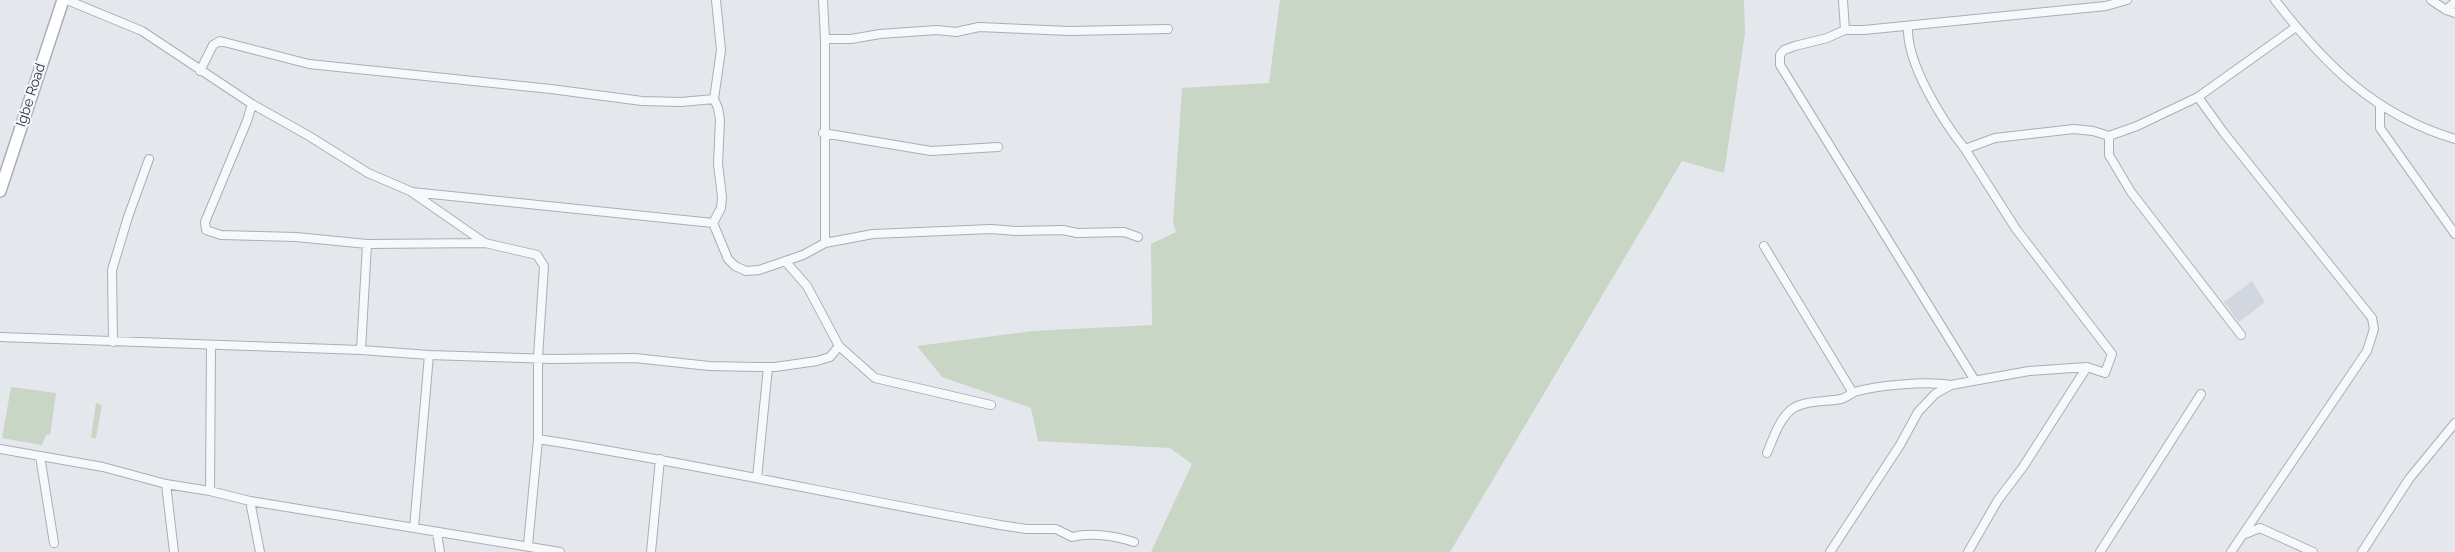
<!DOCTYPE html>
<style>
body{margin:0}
canvas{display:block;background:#e4e7ec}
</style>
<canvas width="2455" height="552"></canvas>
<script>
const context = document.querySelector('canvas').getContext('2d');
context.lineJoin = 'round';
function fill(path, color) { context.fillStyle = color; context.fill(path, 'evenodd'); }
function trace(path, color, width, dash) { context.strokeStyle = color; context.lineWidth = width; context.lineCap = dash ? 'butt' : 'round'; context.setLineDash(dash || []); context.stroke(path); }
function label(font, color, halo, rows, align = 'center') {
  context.font = font + ' Raleway,sans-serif'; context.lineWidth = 4.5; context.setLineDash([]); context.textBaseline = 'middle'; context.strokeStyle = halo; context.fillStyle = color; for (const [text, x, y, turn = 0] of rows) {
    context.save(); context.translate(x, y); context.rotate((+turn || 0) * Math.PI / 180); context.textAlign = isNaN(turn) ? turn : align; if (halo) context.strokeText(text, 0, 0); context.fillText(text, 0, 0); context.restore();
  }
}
fill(new Path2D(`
 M2252 281 2265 302 2239 322 2224 302Z`), '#d2d6de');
fill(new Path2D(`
 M1280 0H1744L1745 34 1724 173 1682 161 1450 552H1151L1192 464 1170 448 1038 441 1031 408 942 377 917 346 1033 331 1152 325 1151 244 1176 232 1173 222 1182 88 1269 83Z
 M11 387 56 393 50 435H46L42 445 2 438Z
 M96 403 102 405 96 438H91Z`), '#c9d6c5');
const street = new Path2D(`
 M67 0 142 31 252 104 309 136 368 173 410 191 485 243
 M716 0 721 50 714 99 718 108 720 120 718 164 722 197 721 208 713 223 728 259 735 266 746 271 759 270 803 255 825 243 873 234 991 229 1016 231 1063 230 1077 233 1124 232 1138 237
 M823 0 825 39V243
 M1843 0 1845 30
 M2275 0C2325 65 2375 115 2455 139
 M2431 0 2446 10 2455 13
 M2446 10 2455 2
 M825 39H851L880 34 937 30 956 32 979 27 1069 31 1168 29
 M200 71 213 45 220 41 309 64 551 89 642 101 681 102 714 99
 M2198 97 2224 133 2372 318 2374 329 2367 351 2231 552
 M252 104 247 121 205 222 206 230 221 235 296 237 367 244 485 243 537 255 544 266 538 357V439L528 545
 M2380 106V128L2455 234
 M823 133 931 151 998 147
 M2109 136V155L2131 192 2241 335
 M1965 149 1995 138 2074 129 2093 131 2109 136 2137 126 2198 97 2296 27
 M412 192 713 223
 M1764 246 1853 393
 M785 261 807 286 839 346 875 378 991 405
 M0 337 361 350 429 355 552 359 635 358 709 366 757 367H775L817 361 830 357 839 346
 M113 342 112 270 128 217 149 159
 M361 350 367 244
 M1974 379 1780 65V55L1784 50 1795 46 1827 38 1845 30H1864L2106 6 2127 0
 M538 439C693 463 845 497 1000 525L1026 529H1056L1072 537C1090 532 1116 536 1134 542
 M0 449 103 467 166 484 210 491 250 501 560 552
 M1767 453C1773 439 1779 419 1792 409 1805 400 1826 402 1841 399 1846 398 1850 394 1854 392 1879 385 1926 381 1951 385
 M40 456 54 543
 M757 478 768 367
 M166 484 174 552
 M210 491 211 346
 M250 501 260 552
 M414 528 429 355
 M437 533 440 552
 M2245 534 2260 528 2313 552
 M651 552 660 459
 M1830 552 1900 445 1918 412 1935 394 1951 385 2029 371 2087 367 2105 373 2112 354 2016 229 1965 149C1942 120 1906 63 1908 26
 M1968 552 1998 500 2023 467 2087 367
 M2100 552 2201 394
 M2362 552 2409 479 2455 423`);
const secondary = new Path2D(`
 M0 191 63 0`);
trace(street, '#a9aeb7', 10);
trace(secondary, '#a9aeb7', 14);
trace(street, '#f7f8fa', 8);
trace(secondary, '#fff', 11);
label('14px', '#2b3445', '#f4f6f9', [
 ["Igbe Road",31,95,-72]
]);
</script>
